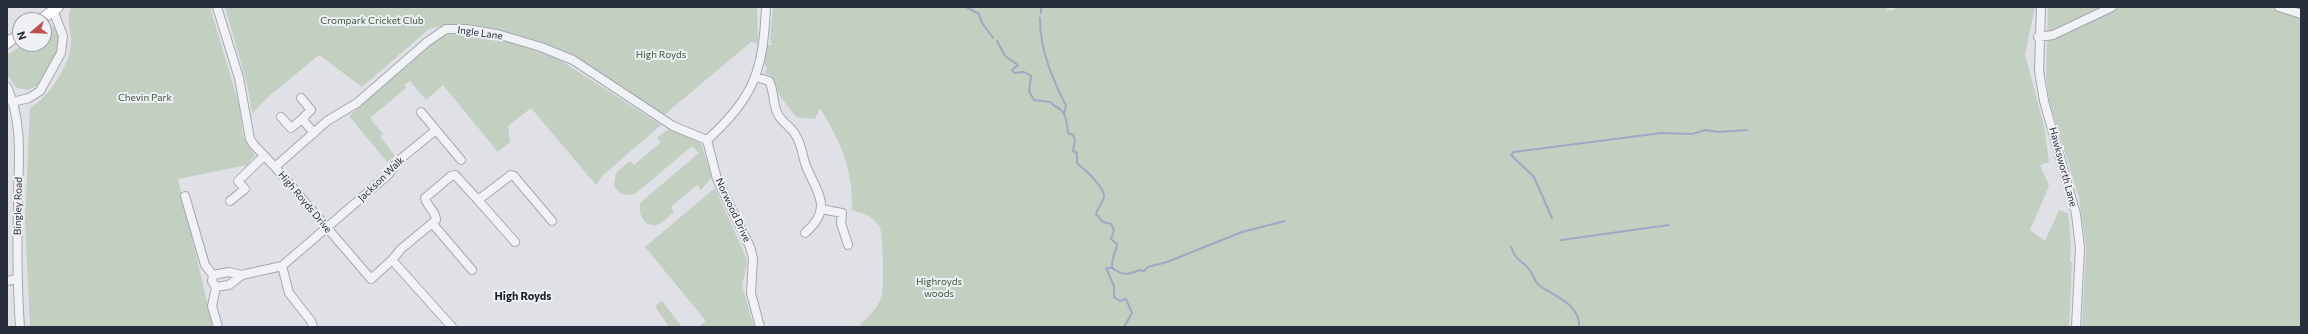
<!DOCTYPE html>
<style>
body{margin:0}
#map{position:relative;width:2308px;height:334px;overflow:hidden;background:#dfe1e6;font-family:Commissioner,sans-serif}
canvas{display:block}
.frame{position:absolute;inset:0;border:8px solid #292e3c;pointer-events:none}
.north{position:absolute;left:12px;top:12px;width:40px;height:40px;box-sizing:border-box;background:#eef0f4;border:1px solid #9fa2aa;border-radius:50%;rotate:251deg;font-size:11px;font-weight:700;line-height:16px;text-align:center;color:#292e3c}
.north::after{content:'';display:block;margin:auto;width:14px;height:18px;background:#bf5052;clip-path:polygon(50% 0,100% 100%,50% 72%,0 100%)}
</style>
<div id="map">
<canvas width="2308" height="334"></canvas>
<div class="frame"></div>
<div class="north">N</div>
</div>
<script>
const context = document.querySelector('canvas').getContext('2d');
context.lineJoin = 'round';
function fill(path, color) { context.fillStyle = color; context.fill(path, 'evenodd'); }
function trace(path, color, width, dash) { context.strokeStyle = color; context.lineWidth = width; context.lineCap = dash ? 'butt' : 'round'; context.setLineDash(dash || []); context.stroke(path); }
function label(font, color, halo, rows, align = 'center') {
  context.font = font + ' Commissioner,sans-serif'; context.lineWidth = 4; context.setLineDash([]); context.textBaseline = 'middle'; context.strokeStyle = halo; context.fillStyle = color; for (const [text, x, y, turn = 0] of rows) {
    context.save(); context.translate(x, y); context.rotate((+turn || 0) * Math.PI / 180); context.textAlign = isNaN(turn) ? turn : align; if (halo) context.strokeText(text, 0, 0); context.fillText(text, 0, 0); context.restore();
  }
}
fill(new Path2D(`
 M72 7H210L240 108 243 136 255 156 247 165 178 179 213 327H30L25 219 30 108C50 95 68 69 71 44 72 32 65 17 72 7Z
 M225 7H757L758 44 751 42 664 115 568 52 491 29 451 24 429 29 362 87 319 55 269 96 252 114 248 88Z
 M773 7H1887V10H1895V7H2035L2025 54 2044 126 2049 162 2040 165 2049 186 2030 230 2045 241 2059 210 2068 213 2071 244 2070 262H2072L2069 327H858C868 317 877 310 882 295 884 287 883 235 880 228 875 217 863 213 852 210 853 168 841 143 820 108L815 119 796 117 780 96 771 76 765 73 767 68 763 61V49L767 45H772L770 39Z
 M2048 7H2301V327H2082L2086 248 2079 198 2049 101 2046 76Z
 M54 26 58 34 59 48 39 85 28 90 17 88 7 75V55L24 44H44V32Z
 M457 32 512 43 557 58 661 125 603 175 596 185 531 108 508 126 510 142 498 152 443 85 426 100 410 81 404 85 406 88 370 118 383 134 380 136 395 156 387 162 349 116 437 38Z
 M667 130H673L701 143 712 177 701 190 697 185 671 207 674 212C670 215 666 220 661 223 647 231 636 215 641 202L699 153 692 146 635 194C625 196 618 194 614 185L616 173 630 161 634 165 661 142 657 138Z
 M715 188 746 257 747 264 742 285 754 327H698L706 321 645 247Z
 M662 301 682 327H669L655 306Z`), '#c2cfc1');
trace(new Path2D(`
 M966 7 979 14 982 23 993 38
 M1041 13V7
 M1040 18C1040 51 1052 77 1066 106L1064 114
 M997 41 1005 56 1018 65 1012 70 1014 73 1024 72 1031 76 1029 91 1034 100 1051 102C1054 107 1056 106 1061 110 1067 114 1067 127 1068 133L1073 135 1075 140 1073 151 1077 153V163C1084 169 1105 187 1104 197 1103 203 1097 208 1096 214L1103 222 1111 224 1114 230 1111 239 1117 244C1116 253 1111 259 1112 268H1106L1114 286V297L1120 301 1126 299 1132 313 1124 327
 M1552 218 1534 177 1511 155 1514 152 1661 133 1692 134 1706 130 1718 132 1747 130
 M1561 240 1669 225
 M1511 247C1517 262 1519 258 1528 268 1533 273 1534 282 1540 286 1555 296 1581 305 1579 327
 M1112 268C1124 276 1127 275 1140 270L1144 271 1148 267 1167 262 1242 232 1285 221`), '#9daac3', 2);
const minor = new Path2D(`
 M217 7 239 78 250 139 254 145 275 167 371 279 392 260 452 327
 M2041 7 2039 71 2044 101 2076 214 2080 248 2076 327
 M2279 7 2301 14
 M2038 37 2053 35 2112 7
 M756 77 769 81C775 92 772 106 779 116 783 123 791 127 795 134 802 144 802 155 806 166 817 193 834 208 805 233
 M7 87C24 124 18 165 18 205 17 246 17 286 20 327
 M301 98 311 110 302 119
 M12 102 29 98 40 91 61 53 63 36 53 10
 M421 112 461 160
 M281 117 291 128 302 119 314 133
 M707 140 717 179 750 247 753 258 751 293 760 327
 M707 140C755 97 763 70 766 7
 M275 167 327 121 357 103 427 42 446 29H466L497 34 541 47 573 60 673 126 707 140
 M185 196 205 265 213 275
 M478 200 515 242
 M230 201 245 189 238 181 263 157
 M821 209 842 213 841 223 848 245
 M432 223 472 270
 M392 260 401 249 436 220C436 211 427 207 425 198L451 176 455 175 478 200 511 175 514 176 552 221
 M282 266 289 293 311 321 313 327
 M242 275 229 285 216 287 212 281 213 275 229 272 242 275 282 266 388 175 398 161 436 130
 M7 281 17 279
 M216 287 212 306 218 327`);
const major = new Path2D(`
 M40 20 58 7
 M7 43 20 34`);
trace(minor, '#a5a8b0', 10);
trace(major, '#9fa4b1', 12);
trace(minor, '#f1f2f5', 8);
trace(major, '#fff', 10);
label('10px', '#3a5638', '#eef0f4', [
 ["Crompark Cricket Club",372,21],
 ["High Royds",661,55],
 ["Chevin Park",145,98],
 ["Highroyds",939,282],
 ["woods",939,294]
]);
label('10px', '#292e3c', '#eef0f4', [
 ["Ingle Lane",480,33,8],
 ["Hawksworth Lane",2063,167,75],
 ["Jackson Walk",381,179,-44],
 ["High Royds Drive",305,202,50],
 ["Bingley Road",18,206,-89],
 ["Norwood Drive",733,210,65]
]);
label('bold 11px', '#1c1f2d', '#eef0f4', [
 ["High Royds",523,296]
]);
</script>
